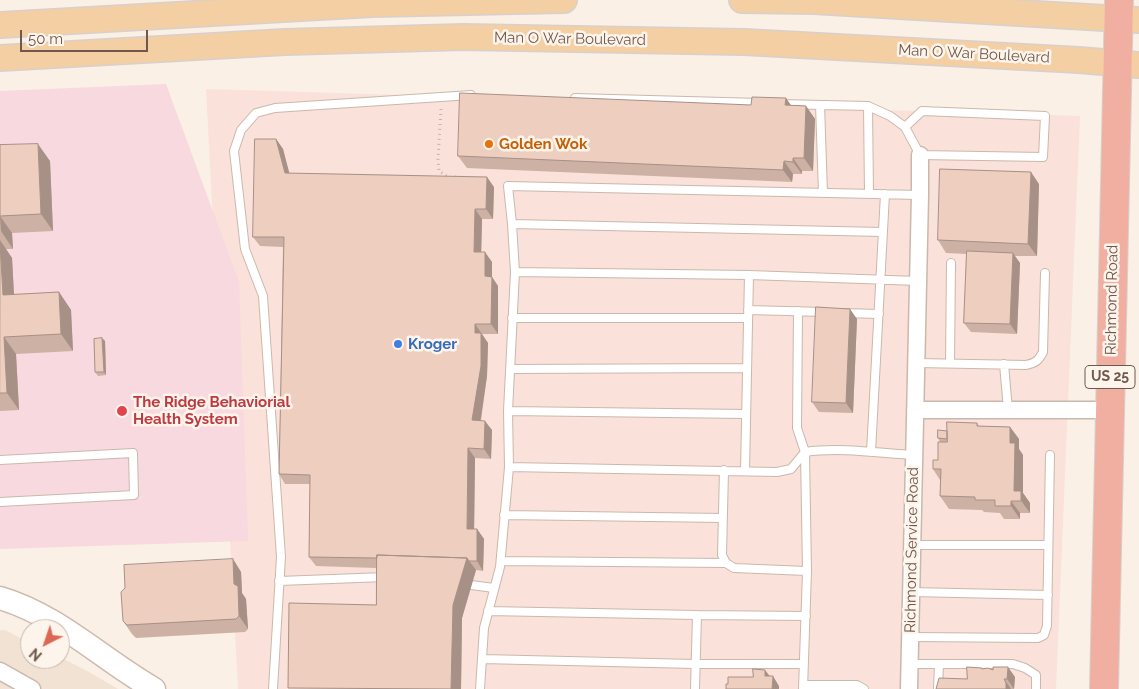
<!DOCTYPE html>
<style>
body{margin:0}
#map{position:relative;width:1139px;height:689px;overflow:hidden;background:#faf0e5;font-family:Raleway,sans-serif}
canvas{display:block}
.north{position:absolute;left:20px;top:619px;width:50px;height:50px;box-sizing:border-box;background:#fdf5eb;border:1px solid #c5b6ab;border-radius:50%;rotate:221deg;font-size:14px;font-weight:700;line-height:20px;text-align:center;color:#71574c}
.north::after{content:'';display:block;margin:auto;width:18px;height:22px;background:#db6854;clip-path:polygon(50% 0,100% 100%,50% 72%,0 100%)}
.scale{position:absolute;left:20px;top:30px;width:128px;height:22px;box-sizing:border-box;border:2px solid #71574c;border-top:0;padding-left:6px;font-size:15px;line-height:18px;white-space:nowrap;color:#71574c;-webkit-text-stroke:4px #fdf5eb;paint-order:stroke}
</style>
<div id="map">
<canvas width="1139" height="689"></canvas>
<div class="north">N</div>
<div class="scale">50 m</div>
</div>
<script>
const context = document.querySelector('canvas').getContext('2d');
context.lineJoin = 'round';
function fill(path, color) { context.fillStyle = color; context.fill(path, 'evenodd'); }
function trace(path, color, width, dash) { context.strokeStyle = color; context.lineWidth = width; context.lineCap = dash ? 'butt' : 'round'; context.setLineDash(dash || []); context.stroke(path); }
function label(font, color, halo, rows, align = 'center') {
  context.font = font + ' Raleway,sans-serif'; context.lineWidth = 5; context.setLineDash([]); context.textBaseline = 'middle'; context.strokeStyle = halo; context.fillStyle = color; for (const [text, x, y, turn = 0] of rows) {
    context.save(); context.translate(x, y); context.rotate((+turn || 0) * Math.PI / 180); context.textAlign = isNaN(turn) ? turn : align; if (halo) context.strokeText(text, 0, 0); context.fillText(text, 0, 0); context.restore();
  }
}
fill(new Path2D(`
 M0 630H5L30 643V659H60V657L89 672 118 689H0Z`), '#f1e2d4');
fill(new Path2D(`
 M206 89 1080 116 1056 689H238Z`), '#fae1da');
fill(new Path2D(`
 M166 84 239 282 248 541 0 549V91Z`), '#f7d9df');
const lane = new Path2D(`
 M575 98 761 103
 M780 104 868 106 890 116 905 127 920 155 1043 157 1045 116 922 111 905 127
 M820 105 823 193
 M868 106 869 194
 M512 224 883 232
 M515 272 749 275
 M748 310 824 312
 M798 311 797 428 805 452 807 571 803 689
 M843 313 879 314
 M512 318H748
 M917 363 1026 365C1036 363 1039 360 1043 352L1045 273
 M950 363 951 263
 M1004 364 1008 410
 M510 369 747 368
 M508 411 746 414
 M871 452 885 194
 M0 460 133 453 134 495 0 502
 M509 467 777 472 791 469 805 452C841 447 879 453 914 455
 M724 470 722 555 726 563 734 568 807 571
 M745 471 749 275 918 281
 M504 515 723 518
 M912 545H1048
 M501 561 726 563
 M279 581 385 577
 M471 585 494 588
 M911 592 1048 595
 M488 611 697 615
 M910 637 1038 638 1044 635 1047 626 1050 455
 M482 659 695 664H804
 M909 664H1013L1025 668 1036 675V689
 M803 685H857L864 689
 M273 689 281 557 263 296 245 249 234 151 241 130 256 113 275 108 471 95
 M480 689 484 628 500 567 509 467 508 411 515 272 512 224 508 186 920 195
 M695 689 697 615 806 616
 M938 689 939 664`);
const street = new Path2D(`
 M915 410H1110
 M0 671 32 689
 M909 689 920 195V155`);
const secondary = new Path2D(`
 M0 598C58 615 103 660 154 689`);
const primary = new Path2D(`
 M742 0 814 1 1139 20
 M0 25 372 4 564 0
 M0 58 285 42 463 37 744 42 1079 60 1139 65`);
const highway = new Path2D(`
 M1104 689 1119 0`);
trace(lane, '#cbb8ac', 10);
trace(street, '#cbb8ac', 19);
trace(secondary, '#d0b9ad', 25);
trace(primary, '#d7d0cd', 28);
trace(highway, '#d7d0cd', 30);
trace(new Path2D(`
 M441 109 438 159 439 171 448 177
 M455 177 476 178`), '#d2b1a2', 3, [1, 4]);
trace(lane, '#fff', 8);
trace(street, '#fff', 16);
trace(secondary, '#fff', 22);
trace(primary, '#f4cfa3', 25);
trace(highway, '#f0afa1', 28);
fill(new Path2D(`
 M786 98 791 105 806 106 815 119 813 171H802V174H793L792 182 467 168 458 156 751 105Z
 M276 139 283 149 289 174 494 187 493 219H482L481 252 492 262V277L498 286V334H482L488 343 487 376 481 421 492 430 491 459 475 458 474 529H477L484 539 483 571 476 570 462 618 461 689 288 688 376 605V568L316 566 309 557 310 484H285L279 474 283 247 260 246 253 237Z
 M0 145 50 161 53 231 12 233 13 249H6L12 258 14 295 59 292 71 310 73 351 16 354 19 410 0 411Z
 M1039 184 1037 256H1014L1020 263 1017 334 971 332 964 323 967 254 946 253 938 240Z
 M857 319 853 413 819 412 812 402Z
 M102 338 105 341 106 375 98 376 95 372Z
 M977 423 979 426 1010 427 1019 439V449L1023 455V493L1030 503V513H1020V519H1004L1000 513 984 512 982 510 949 509 940 496V480L933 469 947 442H940L938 438 947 431Z
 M233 559 241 572 242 593 246 599 248 629 245 632 136 638 132 634 123 621Z
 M983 669 1015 677 1014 689H1011L967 679Z`), '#cdb1a4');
fill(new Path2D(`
 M786 98 794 111 785 105Z
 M806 106 815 119 813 171 804 158Z
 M276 139 283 149 292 183 285 173Z
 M38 144 50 161 53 231 41 214Z
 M793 158 802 171V174L793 162Z
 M784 161 793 174 792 182 783 170Z
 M1031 172 1039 184 1037 256 1028 244Z
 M487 177 494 187 493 219 486 209Z
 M475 209 482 219 481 262 474 252Z
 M0 216 12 233 13 249 1 231Z
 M0 240 12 258 15 313 3 295Z
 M485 252 492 262V277L498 286V334L491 324 485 276Z
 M1013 253 1020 263 1017 334 1010 324Z
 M59 292 71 310 73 351 61 334Z
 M850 309 857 319 853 413 846 403Z
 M475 324 488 343 487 376 479 430 472 420Z
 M4 337 16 354 19 410 7 393Z
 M102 338 105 341 106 375 104 372Z
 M485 421 492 430 491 459 484 449Z
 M1010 427 1019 439V449L1023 455V493L1030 503V513L1014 491 1010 443Z
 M468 448 475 458 474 538 467 529Z
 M1011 501 1020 513V519L1011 506Z
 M477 529 484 539 483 571 477 561Z
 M467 558 476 570 462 618 461 689H451L453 605Z
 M233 559 241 572 242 593 246 599 248 629 239 616 234 584Z
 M1008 667 1015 677 1014 689 1007 679Z
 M765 670 772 679 765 676Z
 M773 676 779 686V689H772Z
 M1004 679 1011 689H1006Z`), '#a79086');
const building = new Path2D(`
 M460 93 751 105 752 97 786 98 785 105 806 106 804 158H793V162L784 161 783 170 458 156Z
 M255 139H276L285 173 487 177 486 209H475L474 252H485V276L492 277 491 324H475V333H481V366L472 420 485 421 484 449 468 448 467 529H477V561H469L467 558 377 555V558L309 557 310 475 279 474 284 237H253Z
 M38 144 41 214 0 216V145Z
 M940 169 1031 172 1028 244 938 240Z
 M0 243 3 295 59 292 61 334 4 337 7 393H0Z
 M967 251 1013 253 1010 324 964 323Z
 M816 307 850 309 846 403 812 402Z
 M102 338 104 372H95L94 339Z
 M947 422 977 423V426L1010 427V443H1015L1014 491H1021V501H1011V506H995V500H975V497L940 496 941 469H933V460H938V442H947Z
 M938 430 947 431V439L938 438Z
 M377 555 467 558 453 605 451 689 288 688 289 603 376 605Z
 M233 559 234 584 238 586 239 616 236 619 127 625 123 621 121 592 125 588 124 565Z
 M967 667 982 668V669L988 668 993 670V667H1008L1007 679H1004L1006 683V689H936L939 678 967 679Z
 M753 669 765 670V676H773L772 689H726V684H728V677H753Z`);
fill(building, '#eecebf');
trace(building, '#a79086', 1);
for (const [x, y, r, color] of [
 [489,144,5,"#e8710a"],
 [398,344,5,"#3f7fe0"],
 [122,411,6,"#e0444e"]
]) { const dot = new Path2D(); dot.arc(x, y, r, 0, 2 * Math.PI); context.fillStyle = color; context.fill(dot); trace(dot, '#fdf5eb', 2); }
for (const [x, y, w] of [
 [1110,377,50]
]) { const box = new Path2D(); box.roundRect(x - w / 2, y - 11.5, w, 23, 4); context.fillStyle = '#fdf5eb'; context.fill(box); trace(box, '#71574c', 1); }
label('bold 14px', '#71574c', null, [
 ["US 25",1110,377]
]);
label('15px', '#71574c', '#fdf5eb', [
 ["Man O War Boulevard",570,39,1],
 ["Man O War Boulevard",974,54,3],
 ["Richmond Road",1112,300,-89],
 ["Richmond Service Road",912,550,-89]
]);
label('bold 15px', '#c56008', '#fdf5eb', [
 ["Golden Wok",499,144]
], 'left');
label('bold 15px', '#366cbe', '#fdf5eb', [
 ["Kroger",408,344]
], 'left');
label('bold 15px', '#be3a42', '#fdf5eb', [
 ["The Ridge Behaviorial",133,402],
 ["Health System",133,419]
], 'left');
</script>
